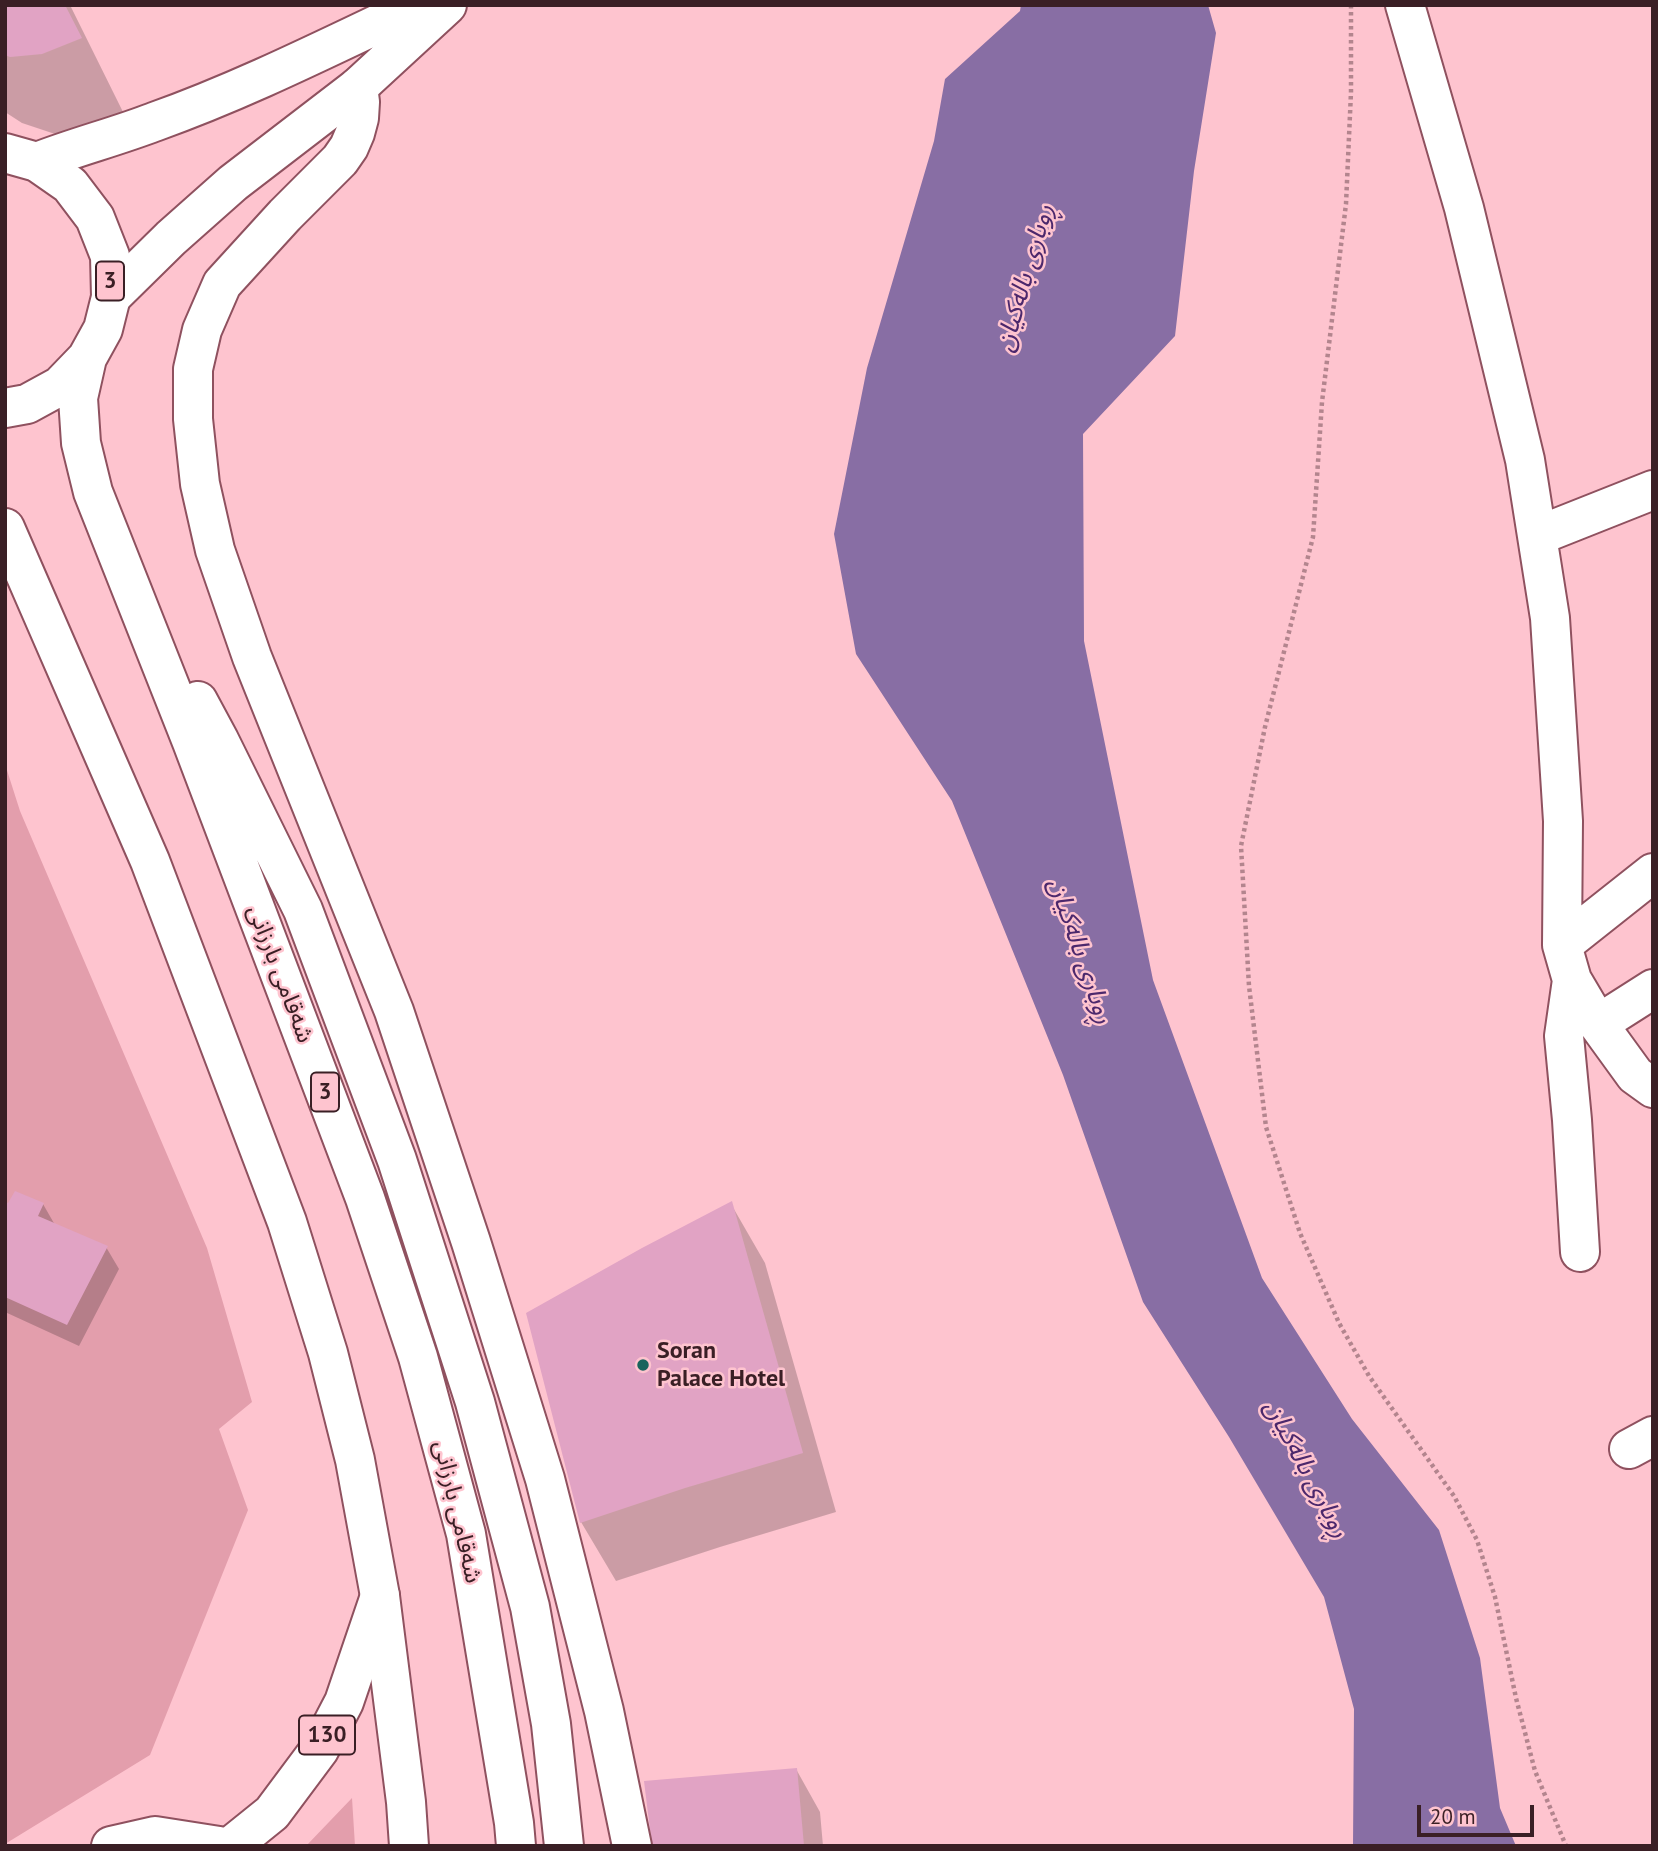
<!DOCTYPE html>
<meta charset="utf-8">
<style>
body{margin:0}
#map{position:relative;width:1658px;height:1851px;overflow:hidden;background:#fec4cf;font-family:"PT Sans",sans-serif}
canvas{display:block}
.frame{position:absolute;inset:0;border:7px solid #3a1f25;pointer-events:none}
.scale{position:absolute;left:1417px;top:1805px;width:117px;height:32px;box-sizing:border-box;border:4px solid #3a1f25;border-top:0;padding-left:9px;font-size:21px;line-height:24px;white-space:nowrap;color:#3a1f25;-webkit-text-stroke:5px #fec4cf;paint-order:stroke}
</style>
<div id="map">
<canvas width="1658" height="1851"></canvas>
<div class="frame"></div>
<div class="scale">20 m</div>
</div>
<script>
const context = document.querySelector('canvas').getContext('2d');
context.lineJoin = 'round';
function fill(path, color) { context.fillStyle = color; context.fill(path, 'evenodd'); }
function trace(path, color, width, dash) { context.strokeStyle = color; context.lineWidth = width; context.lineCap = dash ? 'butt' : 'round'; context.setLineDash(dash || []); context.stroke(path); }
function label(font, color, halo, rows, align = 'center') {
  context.font = font + ' "PT Sans","Noto Sans Arabic",sans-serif'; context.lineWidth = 5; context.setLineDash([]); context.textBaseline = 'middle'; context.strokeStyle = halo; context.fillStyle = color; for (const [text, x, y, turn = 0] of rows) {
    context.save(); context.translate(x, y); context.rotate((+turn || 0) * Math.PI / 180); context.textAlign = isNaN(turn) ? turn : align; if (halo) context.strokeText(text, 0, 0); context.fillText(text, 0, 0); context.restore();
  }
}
fill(new Path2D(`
 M5 764 20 811 207 1248 252 1402 219 1429 248 1510 150 1755 5 1844Z
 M352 1798 355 1846H306Z`), '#e39eac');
fill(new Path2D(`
 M1021 5H1208L1216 33 1194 171 1175 336 1083 434 1084 641 1153 980 1262 1278 1352 1419 1439 1530 1480 1658 1500 1808 1516 1846H1353L1354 1709 1324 1597 1229 1437 1143 1302 1063 1075 952 801 856 654 834 534 867 368 934 141 945 79 1020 11Z`), '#886ea4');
fill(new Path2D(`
 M5 5H70L125 116 87 131 55 134 22 123 5 112Z
 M5 1204H43L55 1225 106 1247 119 1269 79 1346 5 1312Z
 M731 1204 765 1263 836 1512 720 1547 616 1581 581 1522Z
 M796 1769 820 1812 823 1846H654Z`), '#0003');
fill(new Path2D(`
 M5 5H65L82 38 42 54 10 57 5 55Z
 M15 1191 44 1203 38 1216 108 1246 67 1325 5 1297V1202L8 1203Z
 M732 1201 803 1453 685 1488 580 1523 526 1313 642 1248Z
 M797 1768 804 1846H652L644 1781Z`), '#e1a3c4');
const street = new Path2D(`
 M1405 5 1464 208 1525 460 1550 618 1563 821 1562 945 1572 980 1598 1024 1635 1075 1653 1088
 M1537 536 1653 490
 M1562 945 1653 873
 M1572 980 1564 1036 1572 1120 1580 1252
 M1598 1024 1653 989
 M1629 1449 1653 1436`);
const primary = new Path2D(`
 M37 162C75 147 115 137 154 122 244 90 331 46 418 5
 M111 297 171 238 233 183 358 87 447 5
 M231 1846 272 1813 319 1750 344 1702 380 1596`);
const highway = new Path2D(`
 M358 87 360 102 359 118 355 133 349 147 340 160 285 215 222 284 202 330 193 369V419L200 484 215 550 252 657 394 1011 471 1242 545 1479 604 1711 632 1846
 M5 153 37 162 70 185 95 218 110 256 111 297 103 329 87 358 60 386 27 404 5 408
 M87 358 78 398 81 443 93 492 192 742 365 1198 418 1357 466 1534 514 1823 516 1846
 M5 528 150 861 287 1222 328 1353 355 1460 380 1596 406 1802 409 1846
 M198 701 219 740 303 910 397 1160 475 1402 530 1607 551 1724 564 1846
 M111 1846 155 1836 219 1846`);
trace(street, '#8f515f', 42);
trace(primary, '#8f515f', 42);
trace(highway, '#8f515f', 42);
trace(new Path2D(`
 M1351 5V92L1346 204 1322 402 1313 537 1265 727 1241 846 1249 986 1266 1127 1300 1233 1339 1323 1369 1376 1454 1496 1477 1540 1495 1597 1516 1698 1535 1771 1566 1846`), '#b3858e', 4.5, [3.5, 3.5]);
trace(street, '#fff', 38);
trace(primary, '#fff', 38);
trace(highway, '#fff', 38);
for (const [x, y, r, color] of [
 [643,1365,7,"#18645d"]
]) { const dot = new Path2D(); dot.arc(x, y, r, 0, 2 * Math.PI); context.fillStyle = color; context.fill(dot); trace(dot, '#fec4cf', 2.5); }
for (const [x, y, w] of [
 [110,281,28],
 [325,1092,28],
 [327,1735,56]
]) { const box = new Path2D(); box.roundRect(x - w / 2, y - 19.5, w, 39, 5); context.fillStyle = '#fec4cf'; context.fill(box); trace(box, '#3a1f25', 2); }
label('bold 23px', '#3a1f25', null, [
 ["3",110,281],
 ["3",325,1092],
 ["130",327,1735]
]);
label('24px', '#3a1f25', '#fec4cf', [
 ["شەقامی بارزانی",280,974,69],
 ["شەقامی بارزانی",457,1512,77]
]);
label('bold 24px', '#3a1f25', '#fec4cf', [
 ["Soran",657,1351],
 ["Palace Hotel",657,1379]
], 'left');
label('italic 26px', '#4c286c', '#fec4cf', [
 ["ڕوباری بالەکیان",1025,278,-74],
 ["ڕوباری بالەکیان",1080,951,71],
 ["ڕوباری بالەکیان",1306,1469,62]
]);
</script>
